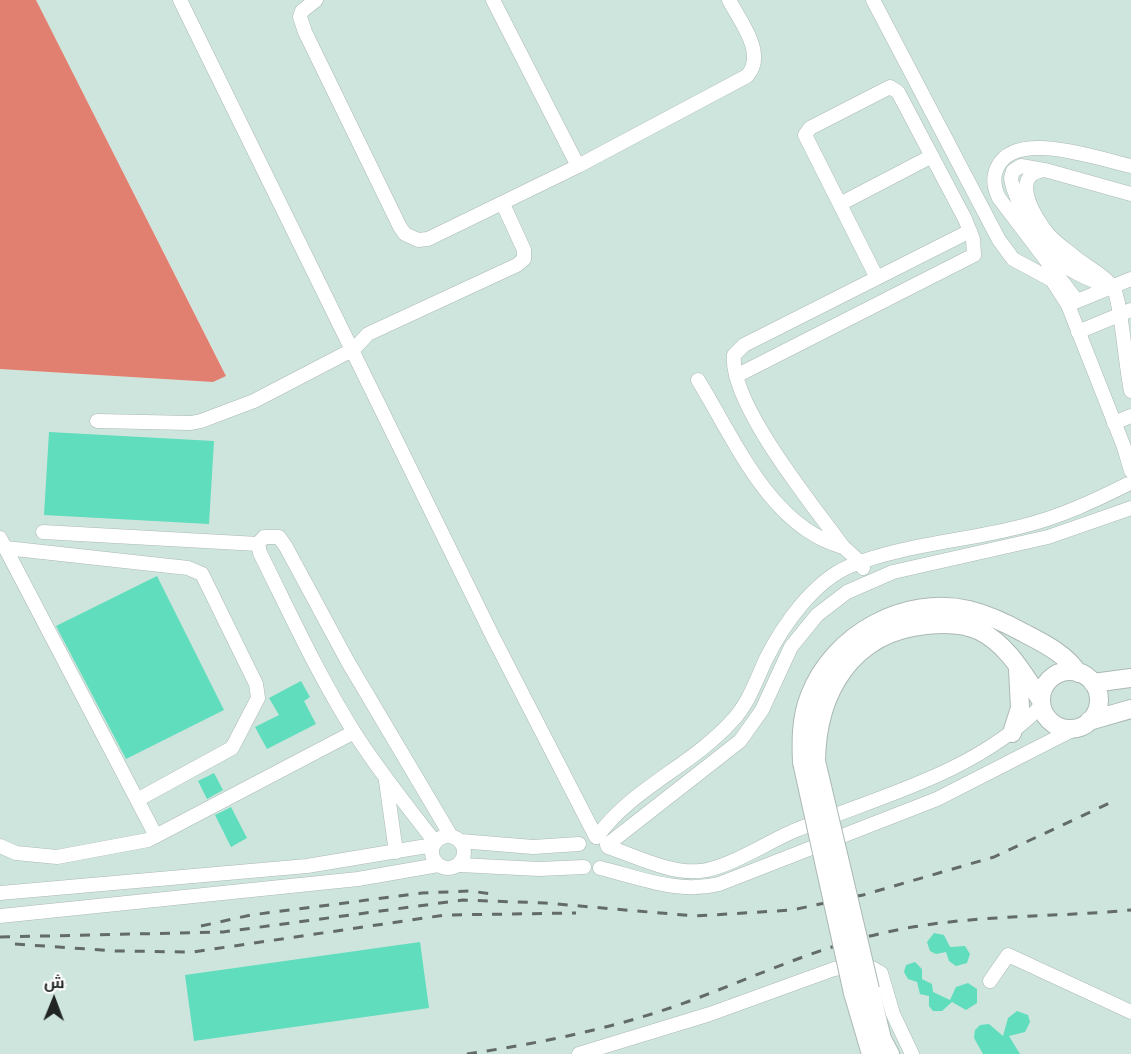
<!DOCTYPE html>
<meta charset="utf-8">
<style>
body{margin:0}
#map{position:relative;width:1131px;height:1054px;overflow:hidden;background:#e1efea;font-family:"Titillium Web",Cairo,sans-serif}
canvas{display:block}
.north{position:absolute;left:24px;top:970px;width:60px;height:60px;-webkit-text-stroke:4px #fff;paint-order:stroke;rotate:1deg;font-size:16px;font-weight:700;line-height:24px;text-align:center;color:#212624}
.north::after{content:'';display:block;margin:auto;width:21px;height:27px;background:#212624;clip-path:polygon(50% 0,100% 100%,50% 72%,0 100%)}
</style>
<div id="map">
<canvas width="1131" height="1054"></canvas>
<div class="north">ش</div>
</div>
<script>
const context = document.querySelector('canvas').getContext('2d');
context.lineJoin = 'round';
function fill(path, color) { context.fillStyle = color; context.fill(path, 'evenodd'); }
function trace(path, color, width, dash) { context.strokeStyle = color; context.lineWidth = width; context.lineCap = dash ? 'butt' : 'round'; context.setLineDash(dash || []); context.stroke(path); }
fill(new Path2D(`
 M36 0H1131V1054H0V369L213 382 226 375Z`), '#cee5dd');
fill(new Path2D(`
 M0 0H36L226 376 213 382 0 369Z`), '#e18070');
fill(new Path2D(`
 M49 432 214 441 209 524 44 515Z
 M157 576 224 710 126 759 56 626Z
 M301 681 310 697 304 701 316 724 267 749 255 727 279 715 269 698Z
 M214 773 223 790 207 799 198 781Z
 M231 807 247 838 231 847 215 815Z
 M934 933 944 935 950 947 965 946 970 954 967 963 956 966 949 961 946 952 936 954 930 951 927 942Z
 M420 942 429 1008 194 1041 185 975Z
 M915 962 922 969V979L932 984 933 992 950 1000 956 987 968 983 977 989V1003L966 1010 952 1002 942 1011H933L929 1006V996L920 994 917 982 908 979 904 972 906 965Z
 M1017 1011 1028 1015 1030 1022 1025 1032 1009 1036 1020 1054H983L974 1038 975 1030 980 1025 989 1024 1003 1036 1008 1018Z`), '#5fddbc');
const minor = new Path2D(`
 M180 0 493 637 596 837
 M316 0 302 11 300 17 305 32 400 227 405 234 418 240 428 239 578 166
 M493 0 578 166 747 76C767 54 740 21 729 0
 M873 0 999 240 1013 259 1052 280 1068 305 1124 447 1131 471
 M1044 170 1021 166 1013 171 1011 178C1012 187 1016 196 1020 205 1037 247 1059 269 1102 284
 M1131 194 1045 170C1007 174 1036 220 1049 235 1057 244 1068 251 1077 259 1088 267 1105 276 1113 287 1121 299 1126 370 1131 391
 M840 204 932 156
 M1077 301 999 198C994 188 992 177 998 166 1017 129 1099 159 1131 166
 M1070 304 1131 279
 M1078 332 1131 310
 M736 376 974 255 973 239 965 219 898 92 890 87 810 128 805 135 877 278
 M698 380C735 440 770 527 843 547
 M97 421 191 423 201 421 254 401 354 349 368 334 517 265 524 259V250L503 204
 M1114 423 1131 416
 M43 532 258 544
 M0 538 156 836
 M6 548 188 568 202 574 256 684 258 698 232 748 137 800
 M863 568C859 558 848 553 841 544 813 505 729 403 734 355L744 345 970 231
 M386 781 396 852
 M432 852a16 16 0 1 1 32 0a16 16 0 1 1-32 0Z
 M597 837C631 789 691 766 731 722 748 705 756 681 766 659 783 625 814 581 850 566 904 544 967 541 1023 526 1060 517 1094 501 1128 484
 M460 841 533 847 579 844
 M435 842C407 806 378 770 354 732 318 675 290 613 260 553L258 544 264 537H279L286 547 348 662 451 836
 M607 845 740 741 762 710 791 647 817 615 847 592 893 572 1048 537 1131 508
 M0 846 16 853 57 857 148 840 354 732
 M608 847C636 856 670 874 700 871 727 869 769 841 796 830 880 796 976 773 1041 706
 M460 865 539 869 584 867
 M600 868C640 878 678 894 719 884L937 799 1080 726
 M0 893 307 866 433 845
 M0 916 358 879 438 865
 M990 981 1008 955 1131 1012
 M579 1054 710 1014 834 969 865 964 881 973 893 1014 912 1054`);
const major = new Path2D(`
 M1041 700a29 29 0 1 1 58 0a29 29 0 1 1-58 0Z
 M1093 683 1131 678
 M1089 721 1131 709
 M1012 733 1020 708 1018 669
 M816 761C817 692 852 632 926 625 944 623 964 623 980 631 1008 645 1024 675 1041 700
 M802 762C801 740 801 717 810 695 834 634 905 595 969 610 989 615 1006 623 1024 633 1043 643 1066 654 1078 673
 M870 989 882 1039 890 1054
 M853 993 871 1054`);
trace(minor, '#abb9b4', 15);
trace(major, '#abb9b4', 20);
trace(minor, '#fff', 14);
trace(major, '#fff', 18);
trace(new Path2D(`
 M201 926 251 915 422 893 470 891 492 894
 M0 937 223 932 463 900 545 903 695 916 792 910 863 895 994 857 1116 800
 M15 944 116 951 193 952 445 915 576 913
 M467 1054C541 1043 616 1028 687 1002 752 978 815 948 883 933 964 914 1049 918 1131 910`), '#636b68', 3, [10, 10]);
const majorBridge = new Path2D(`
 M816 761 870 989
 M802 762 853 993`);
trace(majorBridge, '#abb9b4', 20, []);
trace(majorBridge, '#fff', 18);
</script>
